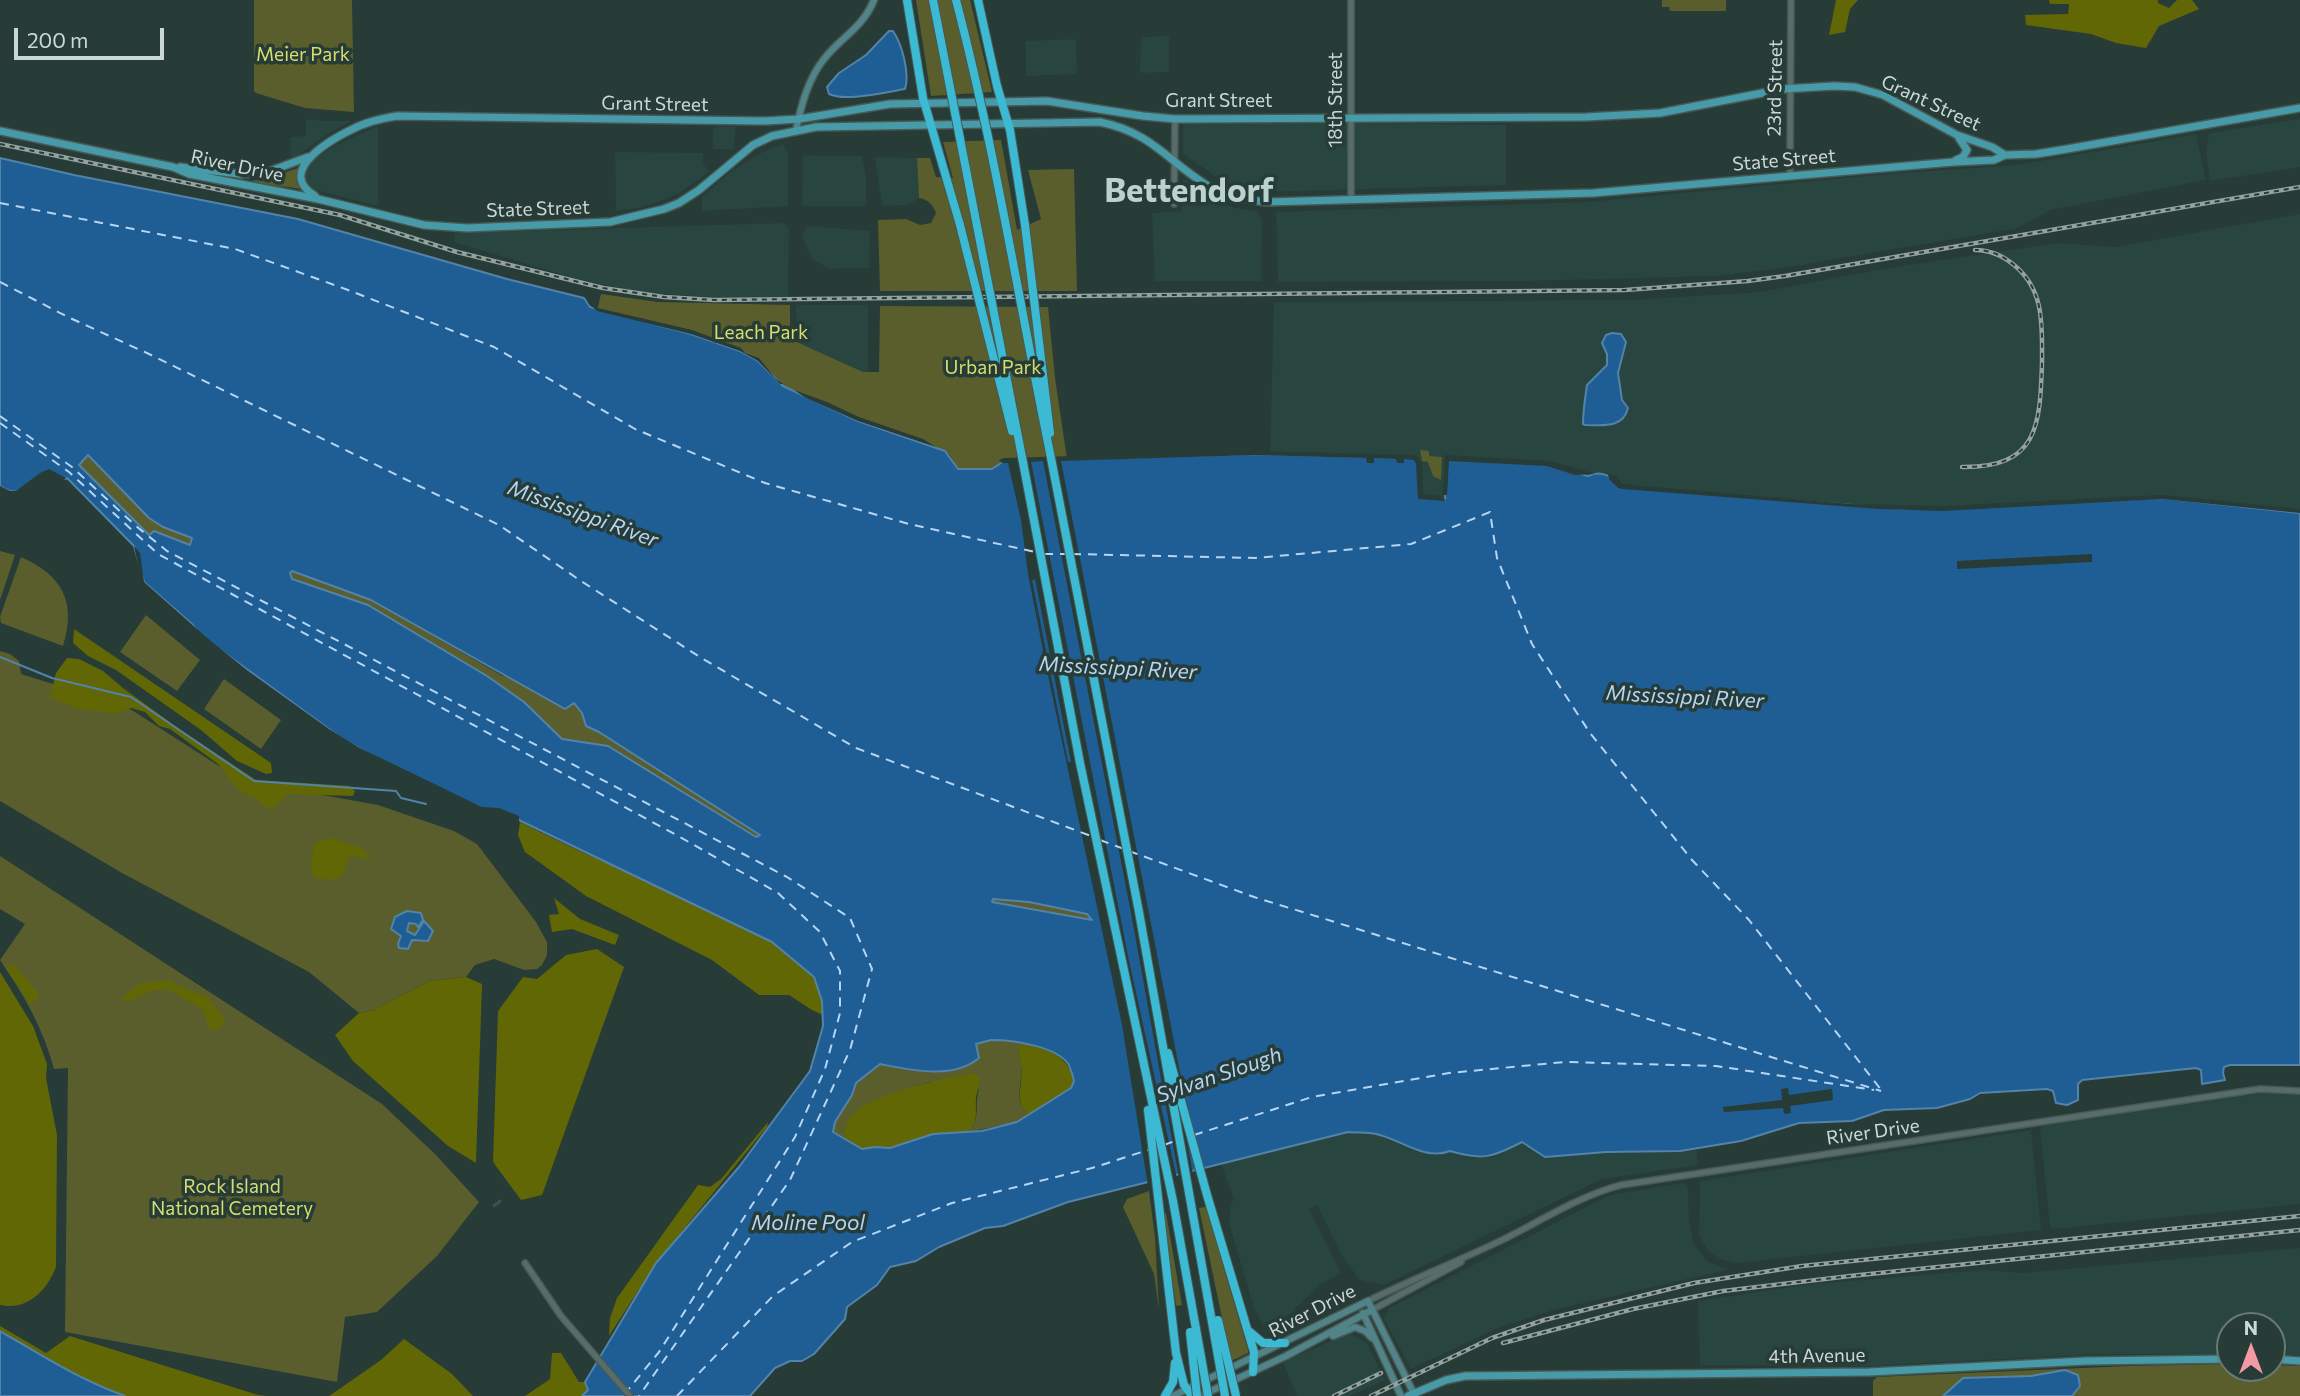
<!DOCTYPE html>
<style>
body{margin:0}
#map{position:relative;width:2300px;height:1396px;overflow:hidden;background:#273b37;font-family:Commissioner,sans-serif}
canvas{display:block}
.north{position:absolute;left:2216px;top:1312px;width:70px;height:70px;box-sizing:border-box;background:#273b37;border:2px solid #697a76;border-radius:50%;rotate:0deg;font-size:19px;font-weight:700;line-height:28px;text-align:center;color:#ccd8d5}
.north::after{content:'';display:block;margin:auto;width:24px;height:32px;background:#f49aa5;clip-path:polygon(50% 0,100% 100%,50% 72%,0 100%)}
.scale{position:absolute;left:14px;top:28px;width:150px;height:32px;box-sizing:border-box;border:4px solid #ccd8d5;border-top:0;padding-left:9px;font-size:21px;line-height:24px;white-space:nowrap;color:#ccd8d5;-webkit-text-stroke:5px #273b37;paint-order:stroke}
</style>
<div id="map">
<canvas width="2300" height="1396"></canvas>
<div class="north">N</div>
<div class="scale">200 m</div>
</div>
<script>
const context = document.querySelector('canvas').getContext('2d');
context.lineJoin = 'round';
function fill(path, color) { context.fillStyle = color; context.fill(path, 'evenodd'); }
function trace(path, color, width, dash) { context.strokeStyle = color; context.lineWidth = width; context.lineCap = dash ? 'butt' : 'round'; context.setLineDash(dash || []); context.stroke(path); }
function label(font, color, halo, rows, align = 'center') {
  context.font = font + ' Commissioner,sans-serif'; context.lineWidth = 7; context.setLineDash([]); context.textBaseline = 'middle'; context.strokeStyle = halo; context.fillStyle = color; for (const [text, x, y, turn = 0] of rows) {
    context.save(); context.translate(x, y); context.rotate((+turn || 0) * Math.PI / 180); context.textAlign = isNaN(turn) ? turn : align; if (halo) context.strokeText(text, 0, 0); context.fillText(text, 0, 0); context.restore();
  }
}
fill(new Path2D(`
 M1169 36V72L1140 73 1141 37Z
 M1076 39 1077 74 1026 76V41Z
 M306 119 326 121H352L326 135 291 160V137L306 136Z
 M2300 119V167L2210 181 2206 152 2209 133Z
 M1360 123 1506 125V185L1261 192 1221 180 1183 154V124Z
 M378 126V206L311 189 306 181V165L334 146Z
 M717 126 736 127 733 149H713V129Z
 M2196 134 2206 180 2050 210 2018 228 1790 267 1717 276 1524 281 1278 282 1276 212 1587 202 1899 173 2017 165Z
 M783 144 788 153V206L702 211V196L733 170 761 153Z
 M615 152 703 153V163L709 172 680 193 658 202 638 208 616 211Z
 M803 155 862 156 866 177V206H802Z
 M875 157 917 158 919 198 908 205 882 206Z
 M1183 179 1187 180 1210 199 1232 207 1258 212 1262 220 1261 281H1155L1152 213 1182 211Z
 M2300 214V513L1904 509 1631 488 1549 464 1447 463 1445 499 1421 498 1270 454 1274 302 1630 300 1760 292 1888 268 2058 243 2116 247Z
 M783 223 789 228 788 298 710 297 640 292 577 279 454 242 455 233Z
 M806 226 870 231 869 268 831 269 813 260 802 237Z
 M796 305H868V373H863L797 343Z
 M2265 1093 2300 1095V1204L2054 1229 2050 1227 2040 1130 2042 1126Z
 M2031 1130 2041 1230 1737 1263 1723 1260 1709 1252 1699 1236 1700 1181Z
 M1348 1132 1375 1134 1414 1150 1450 1151 1472 1158 1494 1157 1522 1142 1581 1155 1586 1153 1680 1151 1696 1149 1698 1165 1602 1179 1384 1285 1360 1280 1342 1256 1317 1205 1309 1209 1341 1273 1319 1285 1290 1314 1264 1327 1254 1308 1229 1223 1231 1204 1234 1199 1221 1164Z
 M1684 1183 1688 1188 1689 1220 1694 1245 1707 1261 1727 1270 1557 1309 1498 1328 1411 1369 1384 1319 1389 1308 1610 1195Z
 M2300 1248V1355H2272V1326H2230V1354H2103L1867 1366 1700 1365 1698 1301 1804 1285 1984 1270 2022 1273Z
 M1349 1333 1367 1343 1385 1380 1350 1396H1297L1283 1362Z`), '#284540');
fill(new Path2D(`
 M254 0H352L354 112 305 108 256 93 254 91Z
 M916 0H970L992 92 931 96Z
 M1662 0H1726V11H1670L1669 7H1662Z
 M1001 140 1017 230 1041 219 1028 170 1074 169 1077 291H880L878 220 906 219 920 225 931 223 936 213C932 204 929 200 919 198L917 158H930L936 177 953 178 943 142Z
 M298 168 297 176 301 189C291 187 258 184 252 181L278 175Z
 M601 294 658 302 790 305V339L863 372H879L880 306 1048 307 1055 378 1067 459 1004 461 992 469H958L949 454 928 455 784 387 758 361 740 351 642 321 597 311Z
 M1420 450 1429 451V456L1442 457 1441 480 1433 476 1428 462 1422 461Z
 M88 455 149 518 163 527 192 538 190 545 163 534 150 535 78 465Z
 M0 551 15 555 0 600Z
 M21 557C62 575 77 602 63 646L1 623 0 617Z
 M293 571 371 600 501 675 574 703 582 713 586 726 599 732 761 835 757 837 608 746 562 739 524 702 487 676 368 605 292 579 289 573Z
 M146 615 200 660 177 691 120 652Z
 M0 651 10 654 19 661 21 674 127 707 233 775 300 791 378 805 454 831 477 844 536 922 547 942V955L542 965 537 969 524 970 494 959 475 965 466 977 429 981 374 1010 359 1013 309 972 122 873 0 801Z
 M224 679 281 720 261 749 204 709Z
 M0 856 382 1104 435 1154 479 1202 437 1256 377 1312 345 1317 337 1382 65 1332 68 1068 54 1069C43 1028 24 995 0 960L25 924 0 909Z
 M993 898 1028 902 1087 914 1093 920 991 902Z
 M991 1040 1024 1043 1019 1048C1018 1055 1020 1059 1021 1065 1023 1084 1012 1103 1030 1116L1017 1122 969 1132C981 1119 974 1105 979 1089L930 1082 899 1091 854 1113 865 1152 827 1135 862 1057 975 1044Z
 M1149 1191 1155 1237 1159 1310 1154 1274 1123 1207 1127 1199Z
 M1206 1207 1248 1350V1353L1231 1361 1199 1208Z
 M1163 1213H1166L1182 1305 1176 1306Z
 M2230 1364V1368H2272V1365L2300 1366V1396H1873V1381L1877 1377 2129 1366Z`), '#5a5e2d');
fill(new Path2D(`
 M1836 0H1858L1850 9 1845 32 1829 35Z
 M2049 0H2158V3L2169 8 2177 0H2192L2199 9 2159 26 2146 48 2116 43 2091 34 2026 25 2025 15 2068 14 2069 4H2050Z
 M74 629 271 763 272 773 266 774 237 761 201 730 116 670 88 656 73 643Z
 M67 658 79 659 103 671 123 688 178 728 256 780 350 786 355 791 353 796 287 794 273 809 266 808 260 801 240 791 218 764 170 729 159 726 145 712 131 708 114 714 75 708 50 697 56 673Z
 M520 822C550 837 581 852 611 865 655 885 793 940 814 979 820 990 822 1003 823 1015L812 1010 789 995H759L712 960 586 896 525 852 518 835Z
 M332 838 363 849 372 860 350 856 342 876 331 880 314 878 311 868 314 843Z
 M554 898 580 919 619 935 615 945 572 929 552 932 549 915 559 914Z
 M597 949 624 967 542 1195 521 1200 493 1162 498 1011 523 977 537 979 566 955Z
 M13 963 39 994 36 1000 31 1005 6 969Z
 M0 972 33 1026 47 1064 46 1078 57 1135 56 1267C47 1290 28 1311 0 1305Z
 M466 977 482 984 476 1163 448 1146 353 1061 335 1035 359 1013 374 1010 429 981Z
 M168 980 188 990 208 997 225 1020 222 1026 210 1031 203 1010 168 989 151 991 133 1000 118 1001 140 983Z
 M1024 1043C1049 1051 1066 1053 1075 1081L1071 1088 1030 1116C1012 1103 1024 1084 1021 1065 1020 1059 1018 1054 1019 1047Z
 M975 1073 980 1079C979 1086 977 1092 976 1098 975 1112 979 1120 969 1132L933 1134 890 1148 875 1147 862 1149 845 1141C845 1133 845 1126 849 1119 864 1094 946 1078 975 1073Z
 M768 1122 767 1127 656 1263 609 1336 610 1318 617 1298 698 1185 710 1187 721 1179Z
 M0 1326 46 1353 70 1336 258 1395 267 1396H125C80 1380 40 1356 0 1331Z
 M404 1339 452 1374 473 1396H329L381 1360Z
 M552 1353H561L579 1382H585L588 1390 582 1396H525L550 1379Z`), '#616705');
const water = new Path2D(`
 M889 31H893C902 44 910 74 905 89 886 92 845 102 829 94L827 87 839 73 866 55Z
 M0 158 74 175 298 219 507 279 584 298 590 307 691 334 740 351 758 361 783 386 858 421 945 451 958 469H992L1004 461 1255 454 1415 458 1420 466 1421 498 1445 499 1447 458 1549 464 1588 476C1603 469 1611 477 1621 487L1904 509 2162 498 2300 513V1065H2230L2224 1067 2223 1073 2225 1080 2202 1084 2201 1070 2196 1068 2082 1080 2078 1084V1100L2067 1105 2056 1103 2053 1091 2047 1089 1980 1093 1970 1099 1937 1108 1884 1110 1852 1121 1799 1123 1741 1141 1680 1151 1606 1152 1545 1157 1522 1142C1493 1157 1483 1161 1450 1151 1425 1161 1400 1139 1376 1134 1367 1132 1357 1133 1348 1132L1068 1202 1003 1226 985 1228 939 1247 916 1261 890 1267 877 1285 847 1307 845 1319 814 1354 802 1361H790L775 1368 750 1396H582L588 1390 585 1382 656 1263 739 1167 810 1071 823 1026 822 1001 814 977 772 942 496 809 488 811 388 764 344 740 200 635 193 625 144 582 134 546 67 478 65 479C29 455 33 508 0 486ZM88 455 149 518 163 527 192 538 190 545 154 531 149 535 79 465ZM292 571 371 600 565 709 574 703 582 713 586 726 599 732 760 835 756 837 608 746 562 739 524 702 487 676 368 605 292 579 290 573ZM993 899 1029 902 1087 914 1092 920 992 902ZM991 1040C1012 1040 1057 1046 1069 1065 1071 1070 1073 1076 1074 1081L1071 1088 1017 1122 982 1131 933 1134 890 1148 875 1147 862 1149 833 1132 835 1122 852 1095 856 1083 880 1064C911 1070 953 1080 979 1058L976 1044Z
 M1612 333 1621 334 1626 342 1618 373 1622 400 1628 408C1623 429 1602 425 1585 425L1583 424C1583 411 1585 398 1587 385L1607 365V354L1602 343 1606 335Z
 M407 911 421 913 423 920 418 927 416 924 409 923 407 931 415 935 424 921 433 931 428 941 412 940 408 949 399 948 398 944 401 936 391 929 395 917Z
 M0 1331C41 1355 80 1380 125 1396H0Z
 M2065 1370 2078 1375 2080 1386 2072 1396H1943L1963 1378 2031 1376Z`);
fill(water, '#1f5e94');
trace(water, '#5383a8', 2);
fill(new Path2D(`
 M587 302 598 308 692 330 741 348 745 353 759 358 775 378 783 384H780L758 361 740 351 691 334 597 311Z
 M794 390 827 402 859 417 923 439 936 447 858 421 806 398Z
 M1255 451 1415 455 1422 463 1423 494 1440 496 1445 499 1444 501 1418 499 1416 464 1414 460 1404 459V463H1397L1396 459 1374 458V463H1367L1366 458 1255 455 1061 461 1183 1088 1204 1172 1197 1174 1187 1140 1193 1175 1179 1178 1131 913 1043 461 1031 462 1129 961 1177 1179 1148 1186 1122 1025 1048 675 1041 665 1043 650 1028 574 1021 520 1008 463H1002L999 460 1004 458ZM1035 579 1071 762H1068L1066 752 1032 580Z
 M1445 455 1550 461 1595 474 1575 475 1547 466 1449 461 1447 495H1443Z
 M49 469 66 478 62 482 52 475 45 476 21 495 9 496 0 491V486L10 491H16L40 473Z
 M1608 474 1615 476 1623 484 1631 485 1851 504 1942 506 2162 495 2300 509V513L2162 499 1942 511 1878 509 1623 489 1618 488 1609 479Z
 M134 546 140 553 144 582 206 637 248 671 329 729 358 747 482 807 499 808 519 816V825L514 823V820L499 814 488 815 481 812 459 799 387 767 342 743 257 682 204 643 190 627 142 584Z
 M2092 554V562L1957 569V561Z
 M1788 1088 1789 1095 1832 1089 1833 1100 1790 1106 1791 1113 1784 1114 1783 1108 1724 1112 1723 1107 1782 1100 1781 1089Z`), '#273b37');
trace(new Path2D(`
 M0 657 52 678 131 697 254 781 396 791 401 798 426 804`), '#5383a8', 2);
trace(new Path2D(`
 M0 203 235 249 348 290 494 347 635 429 765 483 909 524 1035 552
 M0 282 70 318 149 354 499 525 581 581 703 659 856 748 1091 836
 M0 416 72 467 136 526 167 551 787 877 850 918 872 969 850 1050 790 1180 639 1396
 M0 423 69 472 158 554 680 837 778 893 820 932 840 971V1013L825 1069 795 1137 659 1352 623 1396
 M1044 554H1067
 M1072 554 1255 558 1411 544 1490 512 1497 558 1532 644 1590 733 1692 860 1749 920 1882 1091
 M1100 840 1124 849
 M1129 851 1254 897 1881 1091
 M1194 1135 1312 1097 1449 1073 1565 1062 1716 1066 1874 1090
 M1164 1145 1175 1141
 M677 1396 773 1296 852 1242 952 1203 1092 1168 1148 1150`), '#b5d5f4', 2, [9, 7]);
trace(new Path2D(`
 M498 1201 500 1203
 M494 1204 496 1206`), '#40534f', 5, [5, 2.5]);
const tertiary = new Path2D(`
 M1351 0V200
 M1790 176 1791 0
 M1174 204 1175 119
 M525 1263 561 1316 630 1396
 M1368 1301C1411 1280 1456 1262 1500 1241 1539 1222 1579 1196 1621 1185L2260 1089 2300 1091
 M1372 1310 1461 1262`);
const secondary = new Path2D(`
 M796 130C801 106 808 79 824 59 842 36 862 29 874 0
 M1363 1313 1401 1396
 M1333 1336 1355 1327 1365 1331 1372 1338
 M1173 1396 1368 1301 1415 1396
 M1200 1396 1286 1356 1372 1310`);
const primary = new Path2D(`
 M0 131 173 167 189 174 318 199 424 225 467 228 610 222 664 209 679 203 699 190 753 145 772 136 816 127 1100 122C1153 133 1167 161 1208 186 1226 196 1246 200 1266 202L1593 193 1953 162 1994 160 2005 155 2036 154 2067 149 2300 108
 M1956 160 1963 157 1967 150 1959 138
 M180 167 239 174 265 173 308 157
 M315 196C273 170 335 137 359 126 371 121 384 118 397 116L765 121 799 119 890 104 1047 101 1143 116 1175 119 1586 117 1660 113 1783 89 1834 86 1855 87 1883 95 1957 135 1992 147 2005 155
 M2272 1359 2300 1361
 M1408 1396 1446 1380 1465 1376 1869 1372 2086 1361 2230 1359`);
const motorway = new Path2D(`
 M907 0 923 98 960 225
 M978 0 997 86 1010 130 1025 225
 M1050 453 1139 912 1212 1322
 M1022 457 1080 763 1173 1201 1196 1329
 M1168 1053 1207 1195 1254 1352 1253 1372
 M1148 1110 1176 1353 1184 1385 1192 1396
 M1250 1332 1263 1343H1285
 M1165 1396 1173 1382 1175 1363`);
trace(tertiary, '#475955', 8);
trace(secondary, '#475955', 9);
trace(primary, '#475955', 10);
trace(motorway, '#475955', 10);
trace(tertiary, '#586d69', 5);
trace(secondary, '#508489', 6);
trace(primary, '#479ba9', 7);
trace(motorway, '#3cb9d3', 8);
const rail = new Path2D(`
 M0 144 340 215 457 252 603 288 664 297 714 300 1625 290 1748 281 1785 276 2300 187
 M1962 467C2038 468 2040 426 2042 363 2042 326 2045 290 2014 265 2002 255 1990 250 1975 250
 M1503 1343 1633 1309 1723 1291 1850 1276 2300 1230
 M1334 1396 1381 1373
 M1371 1396 1492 1338 1544 1320 1694 1283 1802 1266 2300 1216`);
trace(rail, '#93a29f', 4.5);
trace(rail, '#273b37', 2, [5]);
const motorwayBridge = new Path2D(`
 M933 0 1022 457
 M956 0C995 149 1019 302 1050 453
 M960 225 1012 431
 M1025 225 1050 433
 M1218 1320 1236 1396
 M1212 1322 1225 1396
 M1196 1329 1208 1396
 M1190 1332 1197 1396`);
trace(motorwayBridge, '#475955', 10, []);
trace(motorwayBridge, '#3cb9d3', 8);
label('19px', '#d5df6d', '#273b37', [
 ["Meier Park",303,55],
 ["Leach Park",761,333],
 ["Urban Park",993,368],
 ["Rock Island",232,1187],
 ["National Cemetery",232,1209]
]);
label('19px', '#ccd8d5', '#273b37', [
 ["23rd Street",1775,88,-89],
 ["18th Street",1336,100,-90],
 ["Grant Street",1219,101],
 ["Grant Street",1931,103,25],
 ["Grant Street",655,104,1],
 ["State Street",1784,160,-5],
 ["River Drive",237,166,12],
 ["State Street",538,209,-2],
 ["River Drive",1873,1132,-8],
 ["River Drive",1312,1311,-27],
 ["4th Avenue",1817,1356,-1]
]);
label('italic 21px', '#b5d5f4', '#273b37', [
 ["Mississippi River",583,514,20],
 ["Mississippi River",1118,668,3],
 ["Mississippi River",1685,697,3],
 ["Sylvan Slough",1219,1075,-19],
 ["Moline Pool",808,1223]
]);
label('bold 33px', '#bbd3ce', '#273b37', [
 ["Bettendorf",1189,191]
]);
</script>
